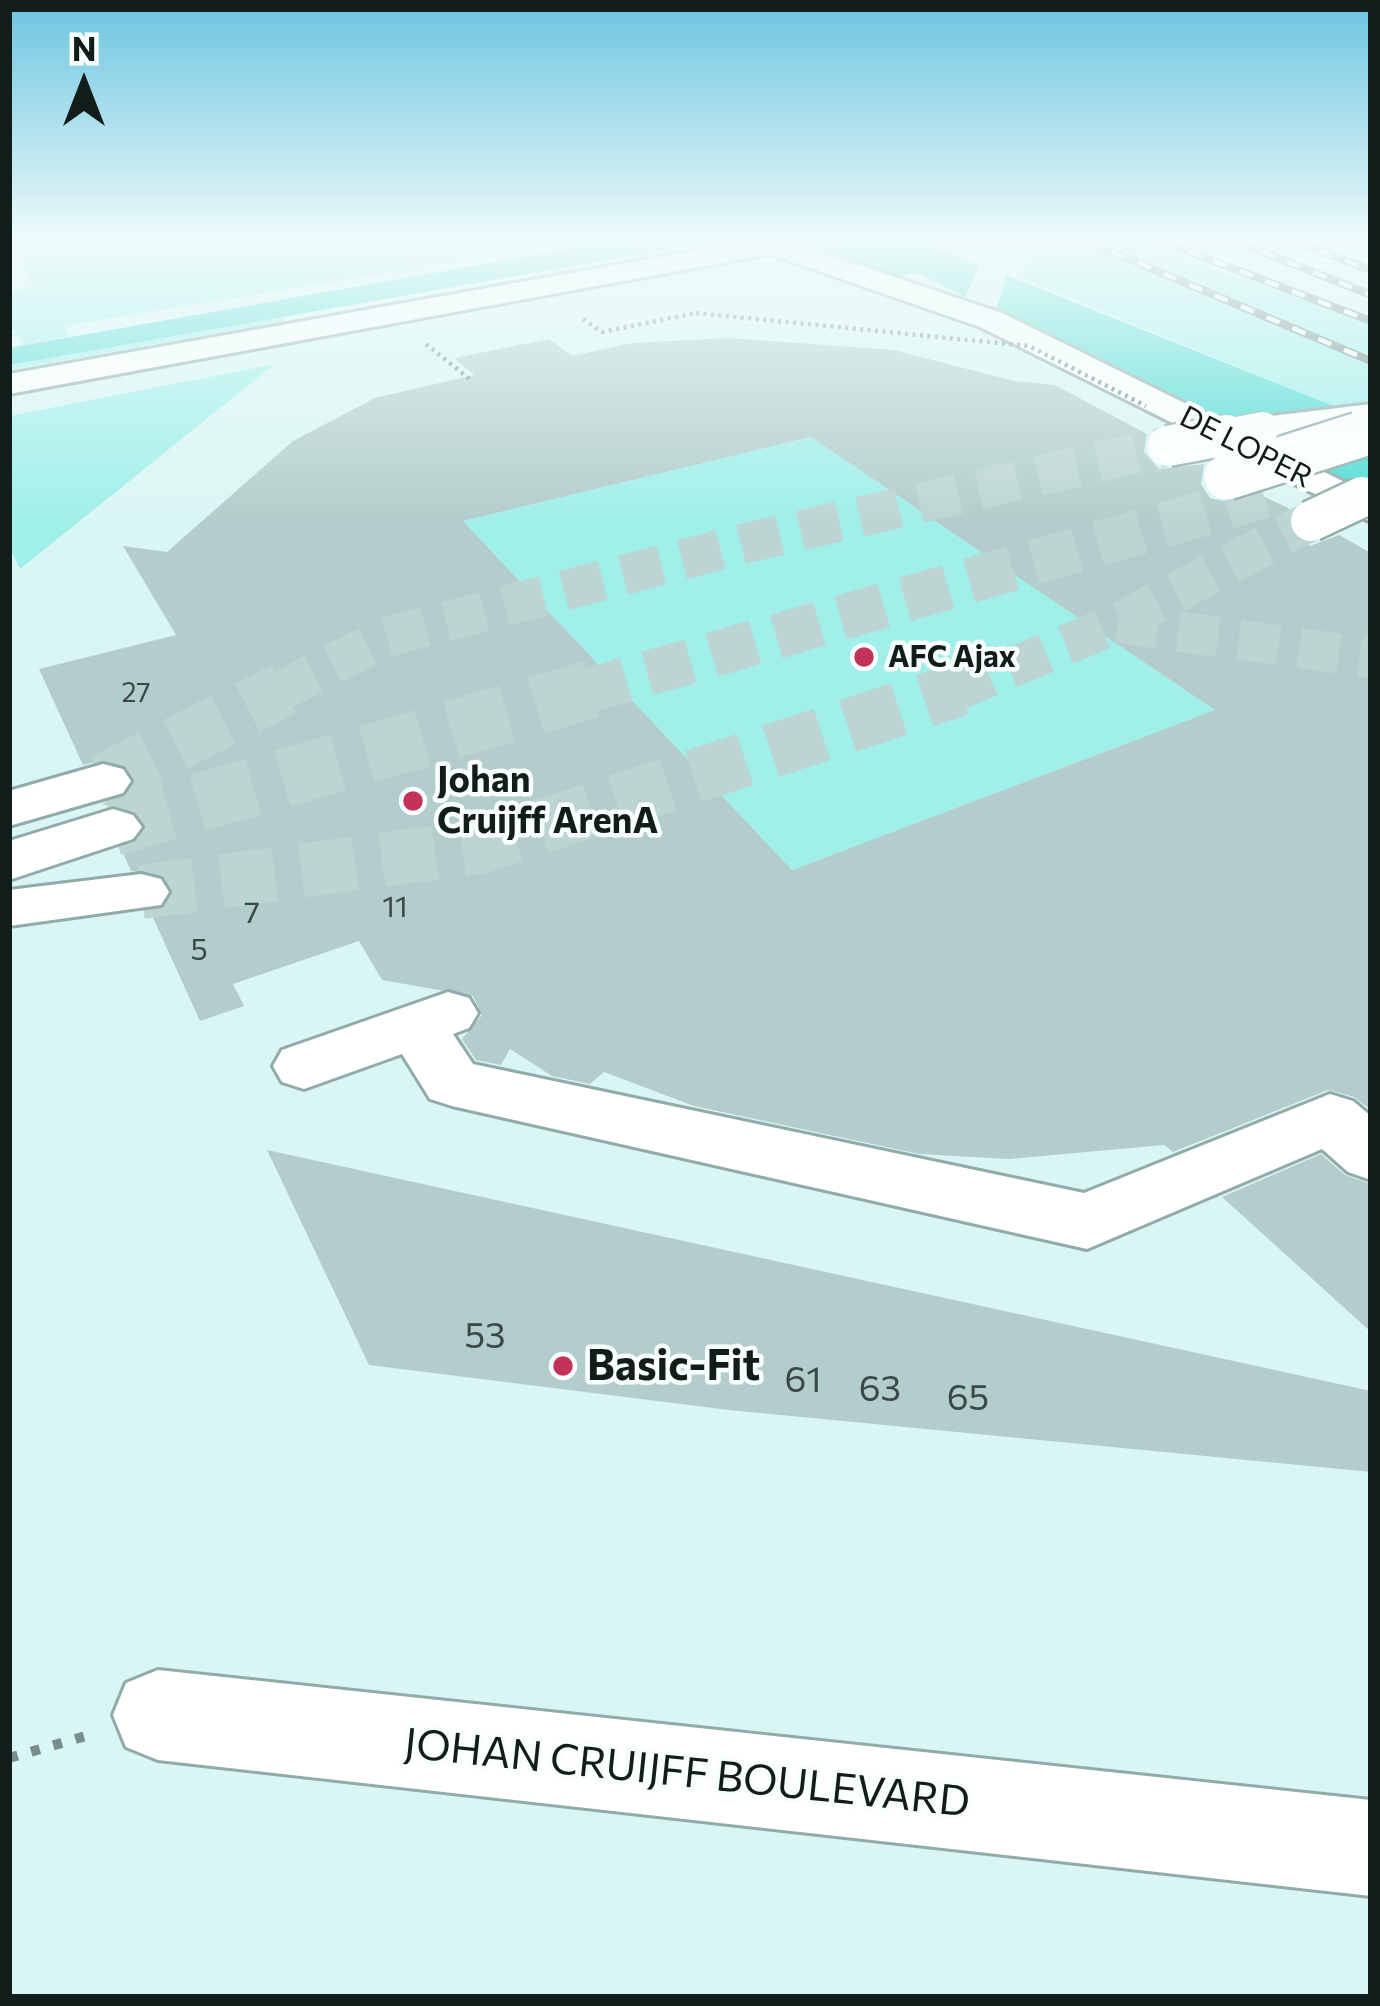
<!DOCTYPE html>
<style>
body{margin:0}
#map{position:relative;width:1380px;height:2006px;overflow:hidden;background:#daf6f4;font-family:Commissioner,sans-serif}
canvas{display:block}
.frame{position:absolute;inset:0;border:12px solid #121c1b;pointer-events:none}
.north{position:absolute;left:24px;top:24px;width:120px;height:120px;-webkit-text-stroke:9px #f8fefd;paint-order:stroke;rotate:0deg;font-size:33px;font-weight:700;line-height:48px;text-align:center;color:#121c1b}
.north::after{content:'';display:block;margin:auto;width:42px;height:54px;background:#121c1b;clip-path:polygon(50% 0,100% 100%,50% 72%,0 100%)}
</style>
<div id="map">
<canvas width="1380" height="2006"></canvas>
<div class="frame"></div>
<div class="north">N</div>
</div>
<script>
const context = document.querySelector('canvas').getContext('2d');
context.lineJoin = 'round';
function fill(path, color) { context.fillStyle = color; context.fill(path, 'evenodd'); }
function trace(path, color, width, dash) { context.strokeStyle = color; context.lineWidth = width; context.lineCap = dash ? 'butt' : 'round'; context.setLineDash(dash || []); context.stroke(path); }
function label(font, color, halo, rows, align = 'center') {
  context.font = font + ' Commissioner,sans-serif'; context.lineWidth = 9; context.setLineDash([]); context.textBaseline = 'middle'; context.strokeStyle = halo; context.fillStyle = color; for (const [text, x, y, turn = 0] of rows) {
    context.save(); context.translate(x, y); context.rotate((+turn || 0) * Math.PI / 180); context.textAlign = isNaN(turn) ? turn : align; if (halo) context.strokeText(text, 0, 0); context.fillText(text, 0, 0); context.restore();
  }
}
fill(new Path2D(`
 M9 241H583L64 326 69 337 24 345 18 335 9 338 16 331 9 329V291L35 286Z
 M1097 241H1135L1371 323V401L1340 409 1021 278 1030 248C1051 260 1082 262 1097 241Z
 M280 315 286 321 9 370V363Z
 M275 364 20 569 9 546V416Z
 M811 437 1215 710 792 870 463 521Z`), '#a0efea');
fill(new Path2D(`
 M613 241H715L9 365V348Z
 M809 241H921L1371 421V500L917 273 881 279Z`), '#50dbd4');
fill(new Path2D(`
 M983 258 1009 267 994 318 963 302Z`), '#daf6f4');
fill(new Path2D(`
 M729 338 894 350 1014 381 1055 385 1147 434 1144 452 1159 469 1204 464 1201 484 1210 498 1234 503 1261 495 1290 509 1288 530 1298 542 1310 546 1339 535 1371 553V1110L1354 1097 1328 1090 1173 1152 1164 1145 1009 1159 919 1154 694 1106 604 1072 590 1084 552 1076 510 1049 501 1065 476 1060 462 1039 482 1015 473 996 382 980 359 941 233 984 244 1006 200 1021 150 911 165 907 173 890 162 875 131 871 121 848 137 842 146 824 134 811 101 804 127 796 135 778 124 765 104 760 83 765 39 669 176 635 123 546 167 552 293 441 375 398 474 375 454 358 549 339 572 356 632 343ZM811 437 1034 588 1215 710 792 870 463 521Z
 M267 1150 1371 1391V1472L729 1410 369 1365Z
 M1321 1154 1345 1175 1371 1184V1332L1222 1197Z`), '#b2cdcb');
trace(new Path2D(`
 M1118 623 1371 658
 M278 692 386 637 746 543 1168 446
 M953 692 1118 623 1311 521`), '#bcd5d3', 40, [40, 21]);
trace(new Path2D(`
 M103 781 284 689
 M141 892 479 847 960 689`), '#bcd5d3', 54, [54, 27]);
trace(new Path2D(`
 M583 692 1264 496`), '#bcd5d3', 45, [45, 22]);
trace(new Path2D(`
 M113 827 593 689`), '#bcd5d3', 58, [58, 30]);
const minor = new Path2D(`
 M749 241H787L1002 313 1371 495V522L980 327 770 254 9 394V374Z
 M1371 404V426L1263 439 1245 428 1263 417Z
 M141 874 161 879 169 892 161 905 9 926V890Z
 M448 992 469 998 478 1013 469 1028 453 1034 473 1064 1084 1193 1330 1094 1353 1101 1371 1116V1180L1348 1172 1322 1149 1087 1249 452 1106 430 1099 402 1054 304 1089 282 1082 273 1066 282 1050Z
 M158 1670 1371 1800V1896L158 1760 126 1747 113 1715 126 1683Z`);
const major = new Path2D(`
 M103 764 123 769 131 781 123 793 9 826V791Z
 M113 809 133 815 142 827 133 839 9 880V841Z`);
trace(minor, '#91aba9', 6);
trace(major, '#91aba9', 6);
trace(new Path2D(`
 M583 319 602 332 696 313
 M426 344 472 381`), '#7a8d8c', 4.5, [3, 4.5]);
trace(new Path2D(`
 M9 1758 93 1734`), '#7a8d8c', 10, [9, 14]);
fill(minor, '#fff');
fill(major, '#fff');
const rail = new Path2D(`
 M1086 241 1371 361
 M1161 241 1371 321
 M1235 241 1371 295
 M1293 241 1371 270`);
trace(rail, '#728584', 8);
trace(rail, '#f8fefd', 4.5, [14]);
const minorBridgeFar1 = new Path2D(`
 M1211 438 1263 428`);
const minorBridge = new Path2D(`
 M1168 446 1227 435
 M1311 521 1362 497`);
const majorBridgeFar1 = new Path2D(`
 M1350 438 1371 431`);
const majorBridge = new Path2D(`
 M1227 477 1359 435`);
trace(minorBridgeFar1, '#91aba9', 34, []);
trace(minorBridge, '#91aba9', 45, []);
trace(majorBridgeFar1, '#91aba9', 38, []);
trace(majorBridge, '#91aba9', 50, []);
trace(new Path2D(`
 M696 313 1029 346 1146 406`), '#7a8d8c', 4.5, [3, 4.5]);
trace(minorBridgeFar1, '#fff', 32);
trace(minorBridge, '#fff', 40);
trace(majorBridgeFar1, '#fff', 34);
trace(majorBridge, '#fff', 45);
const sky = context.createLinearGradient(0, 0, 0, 522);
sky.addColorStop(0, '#6bc4e0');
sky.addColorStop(0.46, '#eefbfa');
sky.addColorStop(1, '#eefbfa00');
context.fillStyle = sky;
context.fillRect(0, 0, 1380, 522);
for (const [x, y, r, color] of [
 [864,657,12,"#c33358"],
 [413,801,12,"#c33358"],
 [563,1366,12,"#c33358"]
]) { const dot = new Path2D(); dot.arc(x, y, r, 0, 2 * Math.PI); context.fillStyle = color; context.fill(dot); trace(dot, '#f8fefd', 4.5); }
label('27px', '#3a4847', null, [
 ["27",136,693]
]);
label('30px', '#121c1b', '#f8fefd', [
 ["DE LOPER",1246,447,27]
]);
label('bold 30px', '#121c1b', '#f8fefd', [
 ["AFC Ajax",888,657]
], 'left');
label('30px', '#3a4847', null, [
 ["11",395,907],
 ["7",252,913],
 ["5",199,950]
]);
label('bold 36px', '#121c1b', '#f8fefd', [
 ["Johan",437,780],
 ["Cruijff ArenA",437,821]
], 'left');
label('36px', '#3a4847', null, [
 ["53",485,1336],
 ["61",803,1380],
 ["63",880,1389],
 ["65",968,1398]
]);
label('bold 42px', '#121c1b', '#f8fefd', [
 ["Basic-Fit",587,1366]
], 'left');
label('42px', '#121c1b', '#f8fefd', [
 ["JOHAN CRUIJFF BOULEVARD",687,1773,6]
]);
</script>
